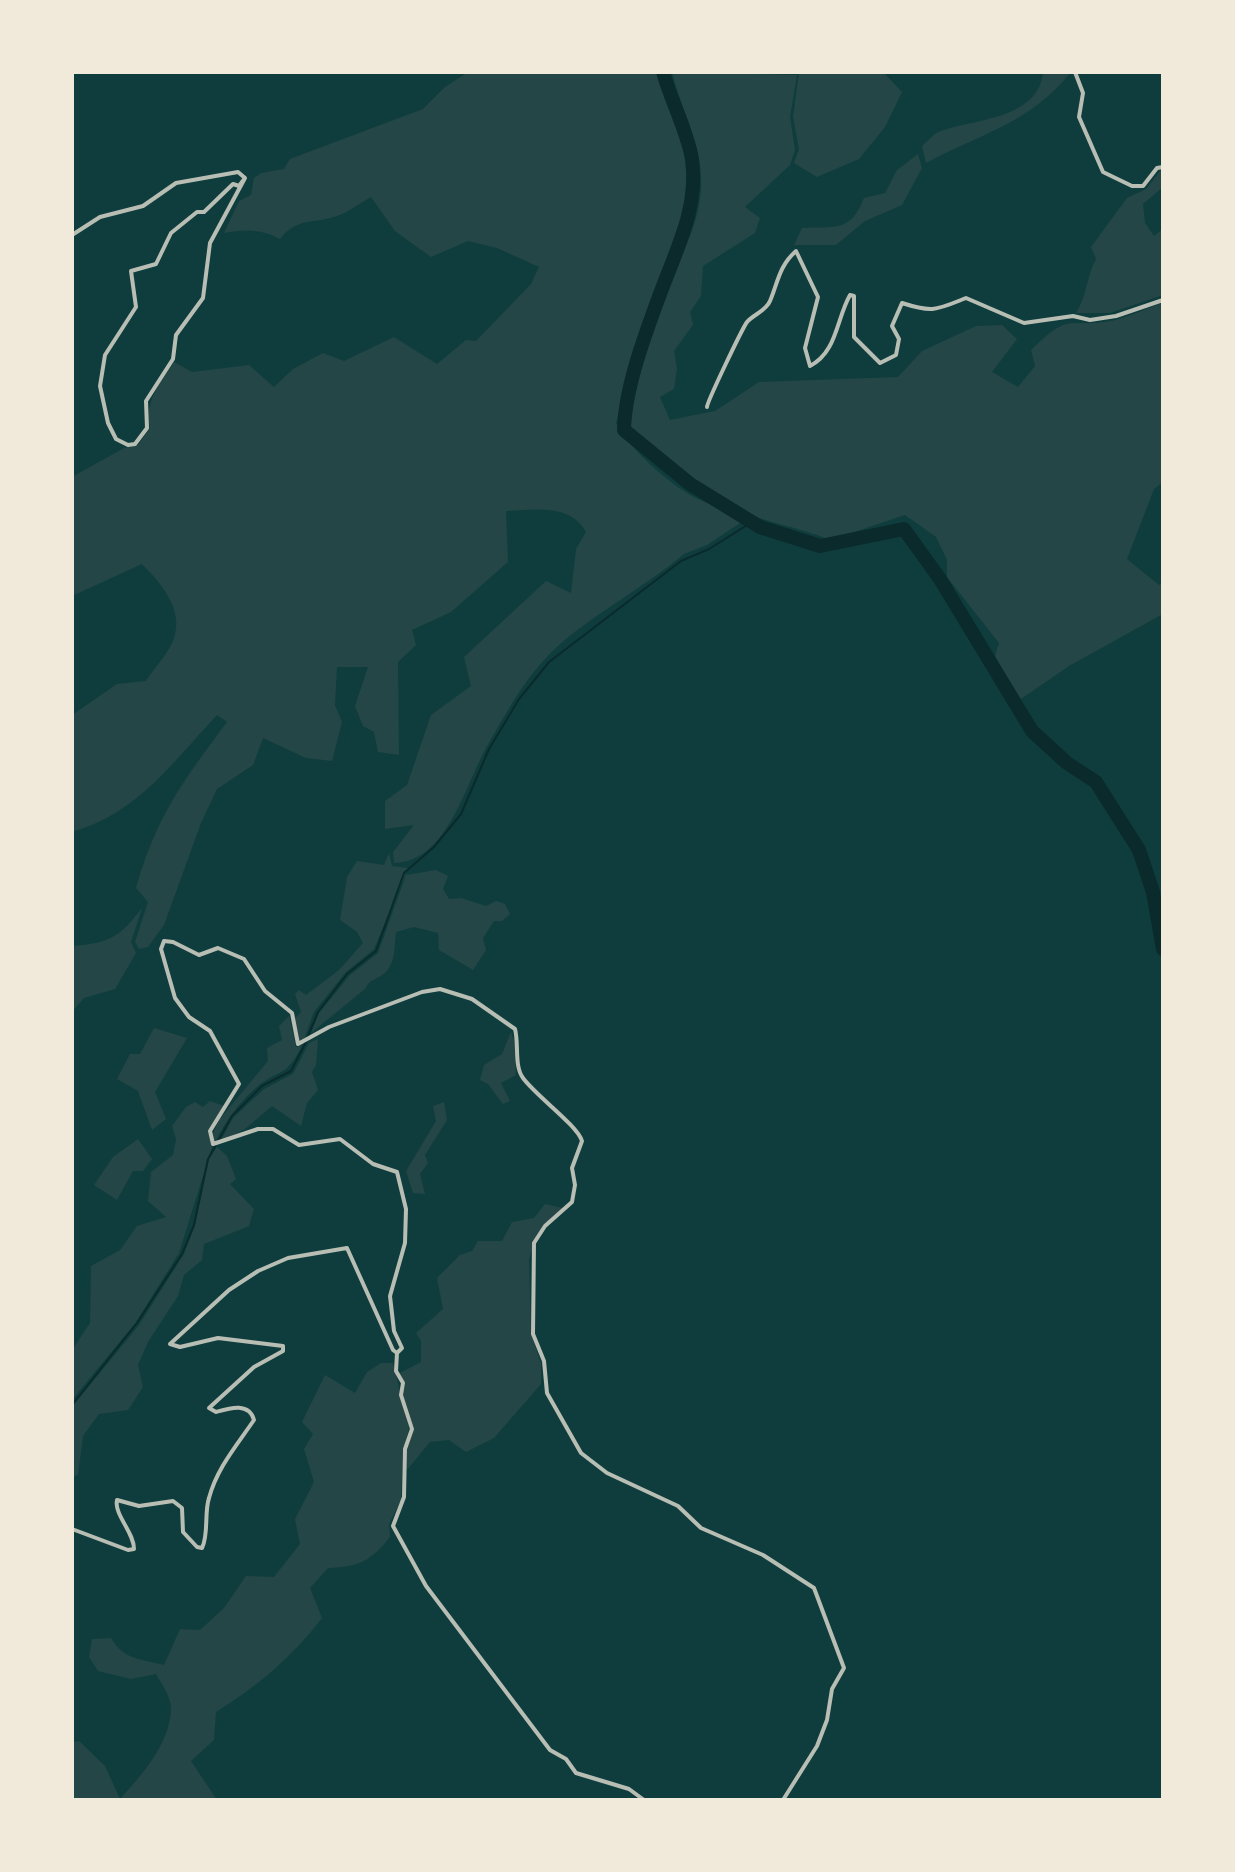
<!DOCTYPE html>
<style>
body{margin:0}
#map{position:relative;width:1235px;height:1872px;overflow:hidden;background:#0f3d3e;font-family:Helvetica,sans-serif}
canvas{display:block}
.frame{position:absolute;inset:0;border:74px solid #f1e9da;pointer-events:none}
</style>
<div id="map">
<canvas width="1235" height="1872"></canvas>
<div class="frame"></div>
</div>
<script>
const context = document.querySelector('canvas').getContext('2d');
context.lineJoin = 'round';
function fill(path, color) { context.fillStyle = color; context.fill(path, 'evenodd'); }
function trace(path, color, width, dash) { context.strokeStyle = color; context.lineWidth = width; context.lineCap = dash ? 'butt' : 'round'; context.setLineDash(dash || []); context.stroke(path); }
fill(new Path2D(`
 M468 72H658L689 163 686 199 680 235 654 295 616 423C631 450 665 480 692 496 708 505 729 508 740 523L707 545 684 554C643 589 578 622 544 660 522 684 506 713 490 741 466 780 449 862 394 863L393 852 414 825 385 829V801L407 785 431 715 471 686 464 657 546 581 571 593 576 549 586 532C570 503 534 510 506 511L508 562 451 612 412 630 416 645 398 662 399 755 378 752 374 732 363 726 355 706 368 667H337L335 705 342 722 332 761 306 758 263 738 253 765 217 789 201 823 164 925 148 947 139 949 135 942 148 902 136 888C156 817 183 781 227 722L217 715C172 763 138 813 72 832V715L117 684 146 681C154 668 170 652 174 638 184 609 160 582 142 564L72 596V477L124 448 138 445 150 428C144 400 160 385 174 362L192 372 249 365 274 387 293 369 323 353 344 361 394 337 437 364 466 340 476 341 531 284 539 267 497 248 468 241 431 257 395 231 371 197C360 203 349 212 337 216 314 224 297 217 280 239 261 229 245 229 224 233L239 201 251 195 254 178 261 173 284 169 290 159 423 109 445 87Z
 M672 72 797 75 790 117 795 150 790 165 745 207 760 218 755 233 703 266 701 296 690 312 693 325 674 351 677 368 674 389 660 397 670 420 715 411 759 382 898 377 922 351 976 326 1002 325 1017 339 992 372 1018 387 1035 366 1031 350C1073 309 1066 330 1115 320 1131 316 1147 308 1163 303V482L1154 489 1127 559 1159 585 1163 582 1161 615 1069 666 1018 701 995 656 999 643 947 577V560L936 537 905 515 830 540C800 527 764 523 735 508 695 488 665 454 629 429 635 385 649 335 665 293 679 258 698 229 701 190 704 149 681 110 672 72Z
 M799 72H883L902 92 885 127 859 159 817 177 794 163 799 149 793 117Z
 M1043 72 1070 73C1032 122 978 135 926 163L922 146C928 141 934 133 941 131 974 119 1039 119 1043 72Z
 M918 154 922 168 902 205 865 221 836 245H794L802 228C836 226 850 233 864 198L885 193 897 170Z
 M1161 170 1163 187 1143 204 1145 223 1154 236 1163 229V295L1110 313H1076C1087 296 1086 278 1096 259L1091 247 1127 198 1146 189Z
 M389 853 392 866 408 868 374 949 345 973 314 1012 304 1039 298 1043 295 1018 301 1012 295 994 299 990 306 995 339 970 363 943 357 932 340 920 347 877 357 861 384 865Z
 M436 870 448 876 443 889 449 899 461 898 486 906 496 901 505 904 510 914 502 921H494L483 938 486 950 473 970 439 950 438 933 414 927 396 932C394 946 396 961 386 972 378 980 370 978 365 989L311 1033 319 1013 350 975 378 953 406 875Z
 M142 908 131 942 136 953 115 989 84 998 72 1012V946C109 943 119 938 142 908Z
 M289 1016 296 1047 302 1046C284 1080 281 1067 257 1087 238 1103 226 1121 215 1142L211 1138 219 1120 268 1061 267 1048 282 1040 279 1026Z
 M154 1028 187 1038 155 1092 166 1119 152 1130 138 1091 117 1079 130 1054H140Z
 M511 1032 515 1043 516 1075 501 1083 510 1101 503 1104 488 1084 480 1080 484 1065 502 1054Z
 M318 1039 316 1065 312 1072 318 1090 307 1103 301 1126 272 1106 245 1129 220 1142 233 1118 264 1089 293 1074 309 1043Z
 M210 1101 224 1106 208 1131 212 1147 179 1253 136 1322 72 1400V1350L90 1323 91 1266 120 1250 137 1226 166 1217 148 1201 151 1172 173 1155 176 1139 172 1126 186 1107 195 1102 203 1107Z
 M444 1102 447 1120 425 1155 428 1163 420 1174 425 1194 413 1193 406 1171 436 1121 433 1106Z
 M138 1139 152 1159 143 1171H133L117 1200 94 1185 113 1157Z
 M217 1147 227 1156 236 1179 230 1184 254 1209 249 1226 204 1244 202 1260 184 1275 178 1296 148 1342 138 1365 143 1387 128 1410 99 1414 83 1436 78 1475 72 1477V1407L139 1325 184 1254 195 1225 209 1159Z
 M545 1204 563 1208 537 1234 529 1259 531 1334 541 1363V1384L494 1438 466 1452 449 1440 430 1442 407 1470V1450L414 1429 402 1396 405 1384 400 1373 421 1362V1341L416 1333 443 1309 437 1278 460 1255 472 1251 478 1241H502L512 1222 534 1218Z
 M381 1363H393L409 1429 403 1449 401 1500 389 1524 390 1537C371 1561 359 1567 328 1568L310 1588 322 1618C293 1656 257 1687 216 1712L214 1740 191 1761 217 1800H72V1742L79 1741 105 1766 120 1799C142 1775 171 1742 171 1708 171 1697 161 1683 156 1674L131 1679 98 1671 89 1657 92 1639 111 1638C124 1660 141 1659 164 1665L180 1629 200 1630 224 1608 246 1576 274 1577 300 1544 295 1519 314 1482 304 1449 313 1434 302 1422 325 1375 355 1393 367 1372Z`), '#244646');
trace(new Path2D(`
 M308 1036 318 1012 347 974 376 951 404 873 434 847 461 814 489 749 519 699 549 662 681 561 709 549 752 522
 M72 1405 137 1323 182 1254 194 1225 208 1159 232 1116 262 1086 291 1071 306 1042`), '#0a2a2b', 2);
trace(new Path2D(`
 M663 72C671 101 687 130 692 159 699 208 676 250 660 294 645 335 625 387 624 430L690 484 760 527 820 546 904 529 940 579 1032 731 1067 763 1096 782 1139 850 1153 892 1163 949`), '#0a2a2b', 14);
trace(new Path2D(`
 M1075 72 1083 93 1079 117 1103 172 1132 186H1143L1157 168 1163 167
 M245 178 210 243 203 298 176 335 173 359 146 401 147 428 135 444 128 445 116 439 108 423 100 386 105 355 136 307 131 271 156 264 171 233 197 212H204L233 184 239 186Z
 M72 235 100 217 143 206 176 183 238 172 245 178
 M707 407C707 402 742 329 747 322 754 314 766 311 770 301 778 282 779 266 796 251L818 297 805 348 810 366C837 352 836 320 850 295L854 296V337L880 363 896 355 899 339 892 326 902 303C933 313 936 310 966 298L1024 323 1073 316 1090 320 1116 316 1163 300
 M397 1353 396 1371 403 1383 401 1395 412 1429 405 1449 404 1497 393 1526 426 1586 550 1750 566 1759 576 1773 629 1789 644 1800
 M72 1529 128 1550 134 1549C134 1532 114 1515 117 1500L139 1506 173 1501 182 1508 183 1532 197 1547 202 1548C209 1534 204 1513 209 1498 217 1468 237 1445 254 1420 249 1402 230 1408 216 1412L209 1408 254 1367 283 1351V1346L218 1338 180 1347 170 1344 229 1290 258 1271 288 1258 347 1248 393 1350 397 1353 402 1348 394 1331 390 1296 405 1243 406 1209 397 1172 373 1164 340 1139 299 1145 273 1129H258L213 1144 210 1131 239 1084 210 1031 189 1017 175 998 161 949 164 941 173 942 199 955 218 948 244 959 265 991 292 1013 298 1044 329 1027 422 992 440 989 472 999 515 1029C519 1044 514 1066 523 1078 536 1096 577 1125 582 1141L572 1168 575 1185 572 1202 545 1226 534 1243 533 1334 544 1361 547 1393 581 1453 607 1473 678 1506 701 1528 763 1555 814 1588 844 1668 832 1689 827 1720 817 1746 783 1800`), '#b8beb3', 4);
</script>
